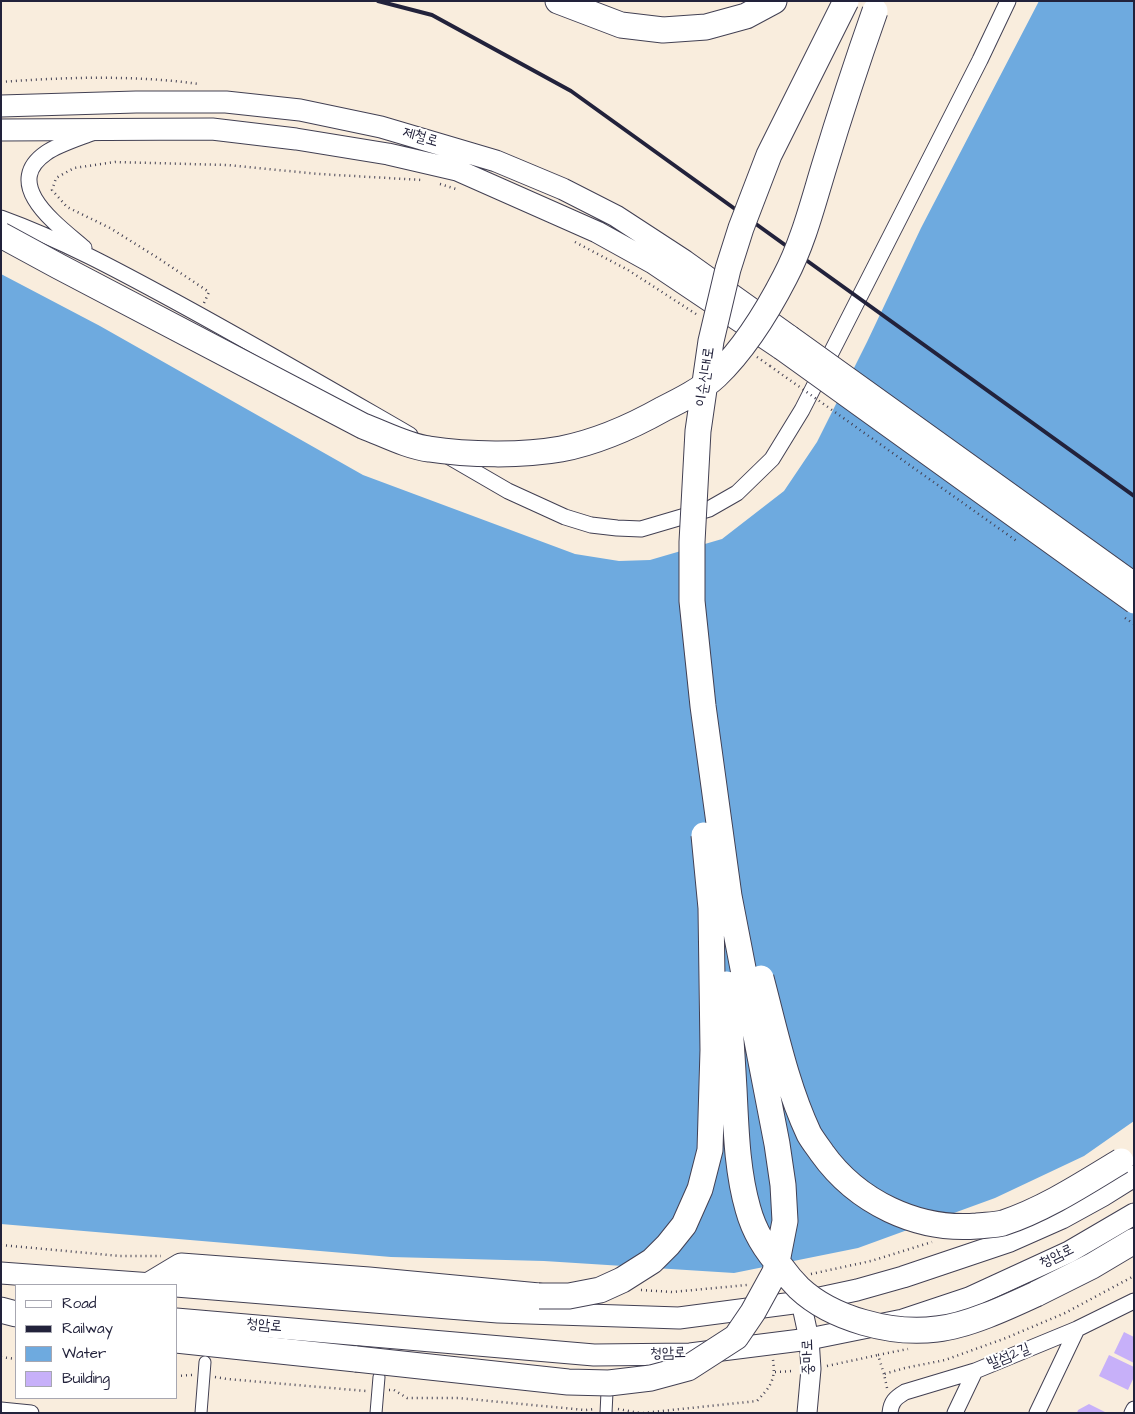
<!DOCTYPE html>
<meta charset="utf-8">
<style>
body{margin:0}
#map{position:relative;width:1135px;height:1414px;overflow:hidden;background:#f9eddd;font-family:"Architects Daughter",sans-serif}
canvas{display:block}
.frame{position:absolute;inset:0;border:2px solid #22223b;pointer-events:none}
.legend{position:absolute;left:15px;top:1284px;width:162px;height:115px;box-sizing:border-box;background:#fff;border:1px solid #a7a7b1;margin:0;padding:6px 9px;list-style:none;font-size:15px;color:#22223b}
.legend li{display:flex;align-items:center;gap:10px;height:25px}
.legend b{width:25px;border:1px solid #a7a7b1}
</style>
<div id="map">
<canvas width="1135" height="1414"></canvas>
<div class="frame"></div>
<ul class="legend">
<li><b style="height:6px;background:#fff"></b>Road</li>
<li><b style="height:6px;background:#22223b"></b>Railway</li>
<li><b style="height:14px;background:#6eaadf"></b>Water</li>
<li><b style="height:14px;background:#c7b0f9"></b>Building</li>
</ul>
</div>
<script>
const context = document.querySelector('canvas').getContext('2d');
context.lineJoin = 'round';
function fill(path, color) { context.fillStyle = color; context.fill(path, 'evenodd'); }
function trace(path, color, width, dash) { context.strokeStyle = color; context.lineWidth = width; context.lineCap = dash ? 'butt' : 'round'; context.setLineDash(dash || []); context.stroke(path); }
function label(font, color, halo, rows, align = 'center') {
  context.font = font + ' "Architects Daughter","Poor Story",sans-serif'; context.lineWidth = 4; context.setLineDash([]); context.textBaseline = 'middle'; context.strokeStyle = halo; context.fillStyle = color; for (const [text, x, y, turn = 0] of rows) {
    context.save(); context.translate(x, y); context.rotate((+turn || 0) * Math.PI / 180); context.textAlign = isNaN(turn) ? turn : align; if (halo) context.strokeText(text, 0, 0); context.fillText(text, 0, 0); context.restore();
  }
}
fill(new Path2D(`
 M1039 1H1134V1121L1084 1156 995 1198 858 1248 734 1273 544 1261 391 1257 1 1224V274L100 326 363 475 575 554 619 561 650 560 722 539 784 491 817 442 867 342 921 228Z`), '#6eaadf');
fill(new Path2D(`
 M1124 1332 1134 1337V1363L1114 1353Z
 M1109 1355 1134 1367V1377L1128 1390 1099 1376Z
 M1089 1404 1107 1413H1077L1078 1410Z`), '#c7b0f9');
const pedestrian = new Path2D(`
 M201 1413 205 1362
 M376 1413 379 1377
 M606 1413 607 1392`);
const minor = new Path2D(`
 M1 218C62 240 119 271 176 302 255 345 332 390 410 435
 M84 248C59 226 0 185 46 153 57 145 79 138 92 133
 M446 455 508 491 565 517 591 525 617 528 641 529 709 509 737 493 772 459 802 410 980 60 1008 1
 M1 1410 31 1413
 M890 1413C891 1402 895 1398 905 1392L975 1371 1077 1329 1134 1301
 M955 1413 975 1371
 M1037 1413 1077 1329
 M1132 1413 1134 1409`);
const tertiary = new Path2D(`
 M801 1302 809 1339 811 1369 807 1413`);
const secondary = new Path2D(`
 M1 106 136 102H226L300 110 381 127 496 161 563 189 616 216 685 261 790 336
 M1 130 212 129 296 139 388 154 457 170 597 232 653 263 781 349
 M1 1273 166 1285
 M176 1286 498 1312 679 1318 801 1302 857 1290 903 1277 1010 1241 1062 1218 1102 1196 1134 1176
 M176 1319 594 1355 690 1354 809 1339 903 1320 969 1298 1069 1252 1134 1214`);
const trunk = new Path2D(`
 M558 1 621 25 663 30 706 27 746 16 774 1
 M151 1284 181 1266 369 1280 539 1296
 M1036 1294 1092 1266 1134 1241
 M1 1310 16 1314
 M176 1340 356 1359`);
trace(pedestrian, '#424053', 13);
trace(minor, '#424053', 17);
trace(tertiary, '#424053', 21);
trace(secondary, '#424053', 23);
trace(trunk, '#424053', 27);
trace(new Path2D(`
 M1 82C66 77 135 75 199 84
 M440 184 456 189
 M575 242 628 270 699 316
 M204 303 209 292 158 258 110 228 67 207 52 190 56 178 74 168 115 162 227 165 319 174 422 180
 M757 357 770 366
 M1 1245 120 1256H161
 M811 1274 871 1261 932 1242
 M641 1290 672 1292 747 1285
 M1 1357 16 1359
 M827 1366 878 1355
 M775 1372 793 1371
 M884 1374 878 1355 908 1349
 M176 1376 192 1375
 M215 1377 227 1379 366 1391
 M887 1388 884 1374 905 1368 945 1360 1006 1338 1065 1313 1134 1276
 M389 1390H394L407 1398H458L585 1410 595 1409
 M618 1409 640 1413
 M643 1413 757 1401C770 1387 776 1380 773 1360`), '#424053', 2.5, [1, 4]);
trace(pedestrian, '#fff', 11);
trace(minor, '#fff', 15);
trace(tertiary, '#fff', 19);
trace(secondary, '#fff', 21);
trace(trunk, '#fff', 25);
trace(new Path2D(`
 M378 1 432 15 571 91 1134 496`), '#22223b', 4);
const secondaryBridge = new Path2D(`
 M790 336 1134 583
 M781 349 1134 603`);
const trunkBridge = new Path2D(`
 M1 235 58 266 363 426C382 433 409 447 429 449 468 455 522 456 561 449 597 442 631 427 663 409 681 400 701 390 716 376 744 349 767 312 785 277 803 243 813 203 824 167 840 114 857 62 875 11
 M761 978C775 1031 786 1085 809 1134 813 1141 818 1147 822 1153 857 1202 917 1231 977 1226 985 1225 995 1225 1003 1223 1045 1209 1083 1184 1121 1161
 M727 984C730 1019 732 1054 734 1089 736 1129 737 1171 748 1209 754 1231 767 1252 782 1268 787 1275 793 1282 799 1288 832 1319 892 1335 937 1329 967 1326 1008 1307 1036 1294
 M539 1296H569L600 1290 622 1280 652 1261 668 1245 684 1225 700 1189 710 1150 713 1050 711 908 704 835
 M356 1359 568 1382 609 1383 651 1378 688 1368 736 1337 753 1312 775 1272 785 1221 783 1185 777 1144 729 896 703 706 692 601V542L698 431 711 341 728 269 741 228 769 155 846 1`);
trace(secondaryBridge, '#424053', 23, []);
trace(trunkBridge, '#424053', 27, []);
trace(new Path2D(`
 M770 366 1018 542
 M1125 618 1134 624`), '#424053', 2.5, [1, 4]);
trace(secondaryBridge, '#fff', 21);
trace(trunkBridge, '#fff', 25);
label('15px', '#22223b', '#fff', [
 ["제철로",420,138,16],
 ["이순신대로",706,377,-82],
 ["청암로",1057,1257,-26],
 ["청암로",264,1326,5],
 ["청암로",668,1354,-1],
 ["중마로",809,1357,-92],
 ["발섬2길",1009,1357,-22]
]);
</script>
